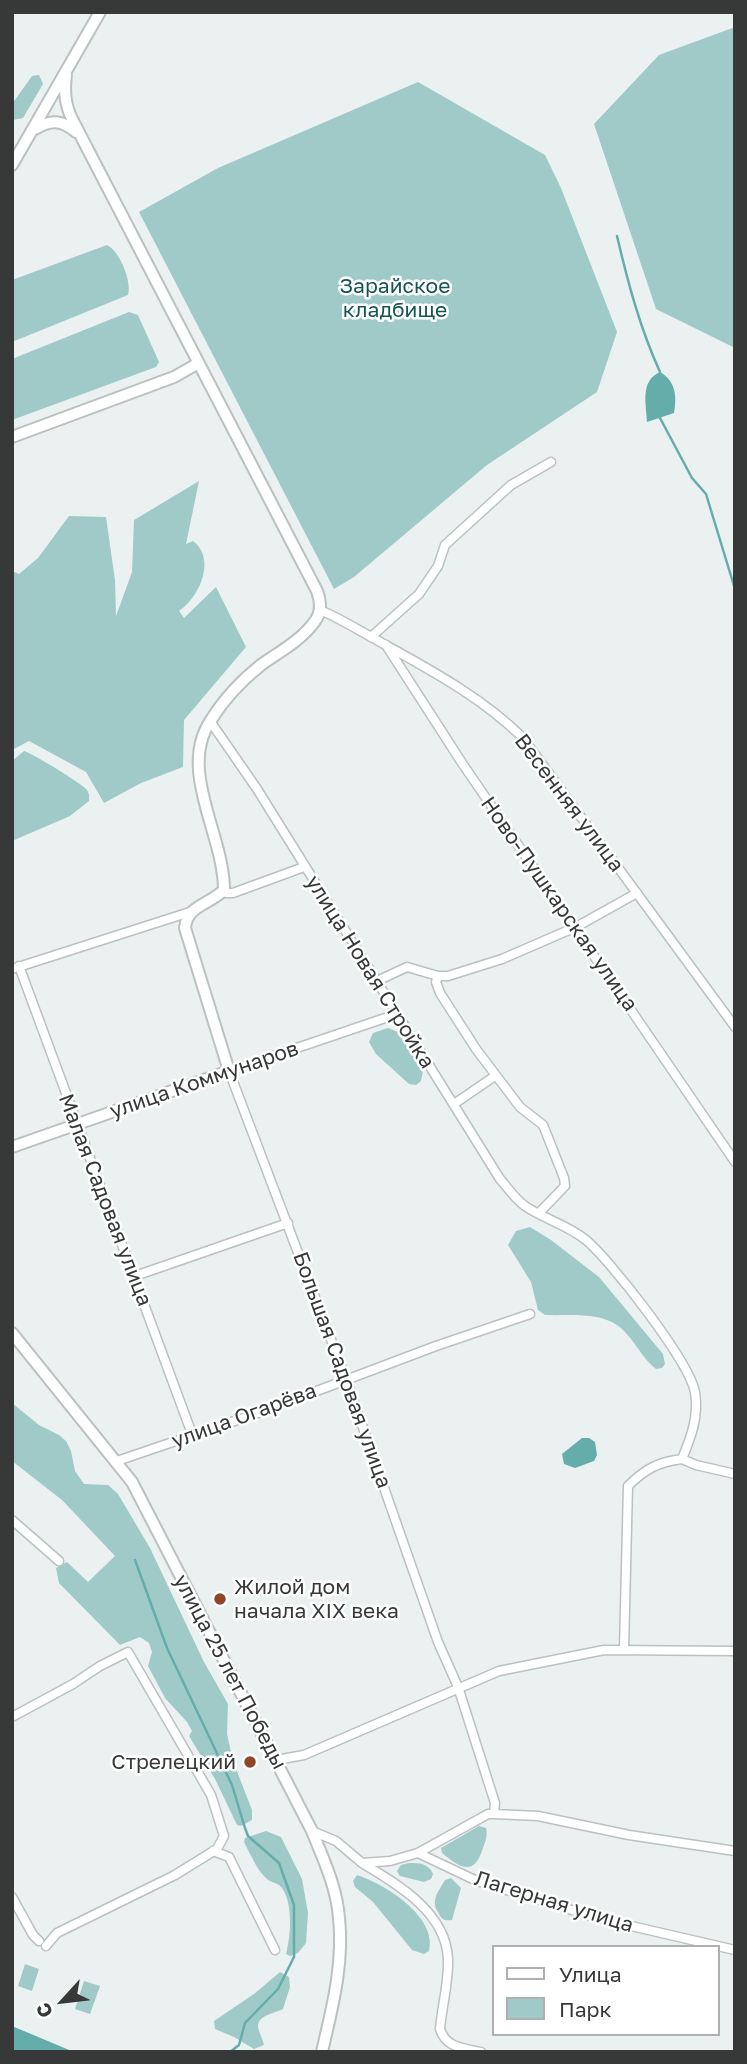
<!DOCTYPE html>
<meta charset="utf-8">
<style>
body{margin:0}
#map{position:relative;width:747px;height:2064px;overflow:hidden;background:#ebf1f1;font-family:"Golos Text",sans-serif}
canvas{display:block}
.frame{position:absolute;inset:0;border:14px solid #373939;pointer-events:none}
.legend{position:absolute;left:492px;top:1945px;width:228px;height:91px;box-sizing:border-box;background:#fff;border:2px solid #afb0b0;margin:0;padding:9px 12px;list-style:none;font-size:21px;color:#373939}
.legend li{display:flex;align-items:center;gap:14px;height:35px}
.legend b{width:35px;border:2px solid #afb0b0}
.north{position:absolute;left:28px;top:1966px;width:70px;height:70px;-webkit-text-stroke:5px #fff;paint-order:stroke;rotate:243deg;font-size:19px;font-weight:700;line-height:28px;text-align:center;color:#373939}
.north::after{content:'';display:block;margin:auto;width:24px;height:32px;background:#373939;clip-path:polygon(50% 0,100% 100%,50% 72%,0 100%)}
</style>
<div id="map">
<canvas width="747" height="2064"></canvas>
<div class="frame"></div>
<ul class="legend">
<li><b style="height:9px;background:#fff"></b>Улица</li>
<li><b style="height:19px;background:#9fcac8"></b>Парк</li>
</ul>
<div class="north">С</div>
</div>
<script>
const context = document.querySelector('canvas').getContext('2d');
context.lineJoin = 'round';
function fill(path, color) { context.fillStyle = color; context.fill(path, 'evenodd'); }
function trace(path, color, width, dash) { context.strokeStyle = color; context.lineWidth = width; context.lineCap = dash ? 'butt' : 'round'; context.setLineDash(dash || []); context.stroke(path); }
function label(font, color, halo, rows, align = 'center') {
  context.font = font + ' "Golos Text",sans-serif'; context.lineWidth = 5; context.setLineDash([]); context.textBaseline = 'middle'; context.strokeStyle = halo; context.fillStyle = color; for (const [text, x, y, turn = 0] of rows) {
    context.save(); context.translate(x, y); context.rotate((+turn || 0) * Math.PI / 180); context.textAlign = isNaN(turn) ? turn : align; if (halo) context.strokeText(text, 0, 0); context.fillText(text, 0, 0); context.restore();
  }
}
fill(new Path2D(`
 M735 27V348L656 309 594 124 659 55Z
 M39 75 43 84 23 118 13 120 12 104 32 76Z
 M418 82 545 155 561 188 617 332 597 392 487 465 354 577 334 589 139 212 218 168Z
 M107 245C120 251 132 282 128 295L12 342V280Z
 M129 312 138 315 159 362 156 367 12 420V359Z
 M199 481 186 544 193 541C217 559 199 598 179 611L184 618 216 587 246 647 184 720 183 767 141 783 104 803 86 772 29 741 12 750V571L19 574 38 558 69 516 106 517 115 580 116 616 132 572 134 520Z
 M24 751C32 753 83 784 87 790 90 795 89 796 89 801L70 816 12 841V761Z
 M388 1028 398 1032 423 1071 421 1081 416 1085 409 1084 376 1054 369 1042 373 1033Z
 M530 1227 551 1240 599 1277 663 1354 665 1364 662 1368 656 1369C643 1359 636 1343 624 1331 605 1311 572 1316 545 1315L538 1310 531 1282 508 1245 516 1231Z
 M12 1403 39 1425 59 1435 66 1441 71 1451 75 1471 84 1484 108 1485 118 1494 150 1548 204 1662 228 1704 227 1734 233 1761 252 1810V1820L241 1826 237 1825 215 1779 189 1736 192 1731 187 1722 165 1698 148 1666 152 1652 149 1643 140 1637 120 1645 59 1583 56 1568 67 1562 88 1582 115 1556 62 1500 12 1461Z
 M479 1826 486 1828C488 1836 485 1842 482 1851 473 1876 460 1868 442 1853L441 1848Z
 M266 1831 281 1837 302 1879 308 1913 306 1943 298 1953 290 1956 286 1954C291 1936 293 1903 282 1888 278 1883 273 1883 268 1880 257 1871 251 1855 244 1842L245 1838Z
 M409 1863C420 1863 428 1863 433 1874L431 1879 424 1882 400 1876 397 1871 401 1865Z
 M357 1875C385 1884 438 1917 429 1951L424 1954 412 1950 373 1902 355 1887 353 1881Z
 M451 1878 461 1888 452 1920C444 1921 442 1920 438 1912 430 1900 439 1891 445 1880Z
 M25 1964 39 1969 32 1991 18 1986Z
 M280 1972 289 1977 290 1987 283 2009C276 2013 258 2015 258 2026 258 2031 263 2039 264 2045L254 2049 234 2037 215 2029 214 2021 254 1994Z
 M84 1981 100 1986 90 2014 75 2009Z`), '#9fcac8');
fill(new Path2D(`
 M660 372C676 381 677 397 674 413L647 422C646 403 640 381 660 372Z
 M582 1438H589L595 1442 597 1455 594 1461 575 1468 564 1464 562 1454Z
 M12 2026 74 2052H12Z`), '#65adab');
trace(new Path2D(`
 M617 236C628 283 640 328 660 372
 M660 418 692 478 706 494 735 589
 M135 1560 167 1648 232 1785 245 1828 248 1836 279 1863 294 1905V1957L278 1989 245 2023 239 2045 230 2052`), '#65adab', 2.5);
const street = new Path2D(`
 M320 610C339 618 355 628 373 638 425 667 481 696 523 738L735 1027
 M371 637 419 594 438 566 445 545 511 485 551 462
 M386 645 462 763 735 1162
 M210 721 257 789 500 1179C508 1188 515 1199 525 1206 544 1219 568 1225 586 1240 611 1261 689 1361 695 1392 699 1417 691 1437 682 1459
 M224 890 226 893H233L304 867
 M19 966 192 1434
 M12 969 190 912
 M438 976 436 982 440 993 476 1049 520 1107 543 1125 564 1178 565 1186 539 1213
 M377 981 407 967 438 976H448L502 959 576 927 637 893
 M397 1014 229 1071 346 1379 438 1642 458 1687 495 1803 494 1814
 M454 1104 495 1076
 M135 1276 288 1223
 M682 1459 696 1465 735 1474
 M117 1461 261 1412 436 1346 530 1314
 M12 1520 59 1561
 M624 1649 628 1486C645 1469 658 1462 682 1459
 M12 1717 73 1684 100 1666 128 1652 211 1795 224 1836 217 1849 175 1875 57 1933 46 1946
 M276 1760 304 1755 499 1671 604 1650 735 1651
 M312 1831 336 1841 362 1863 390 1861 418 1853 488 1814H494L538 1816 629 1835 735 1851
 M213 1851 229 1857 275 1950
 M418 1853 477 1881 601 1919 735 1950
 M362 1863C397 1884 446 1912 448 1959 449 1982 442 2005 440 2029 446 2048 463 2048 481 2052
 M12 1897 33 1935 39 1941`);
const secondary = new Path2D(`
 M35 129C51 119 62 120 76 132
 M12 165 100 12
 M12 437 174 377 197 364
 M12 1147 229 1071 185 928C187 905 209 905 224 890 224 834 177 770 211 720 224 699 242 680 261 665 279 652 302 640 315 621 322 612 321 602 317 591L72 119C65 104 64 92 66 75
 M12 1333 132 1482 312 1831C323 1858 337 1888 339 1918 344 1964 332 2008 322 2052`);
trace(street, '#bbc1c1', 11);
trace(secondary, '#bbc1c1', 14);
trace(street, '#fff', 8);
trace(secondary, '#fff', 10);
for (const [x, y, r, color] of [
 [220,1599,7,"#8f4726"],
 [250,1762,7,"#8f4726"]
]) { const dot = new Path2D(); dot.arc(x, y, r, 0, 2 * Math.PI); context.fillStyle = color; context.fill(dot); trace(dot, '#fff', 2.5); }
label('21px', '#165554', '#fff', [
 ["Зарайское",395,286],
 ["кладбище",395,310]
]);
label('21px', '#373939', '#fff', [
 ["Весенняя улица",569,803,53],
 ["Ново-Пушкарская улица",559,904,55],
 ["улица Новая Стройка",370,972,58],
 ["улица Коммунаров",204,1080,-19],
 ["Малая Садовая улица",105,1200,69],
 ["Большая Садовая улица",342,1370,70],
 ["улица Огарёва",244,1416,-20],
 ["улица 25 лет Победы",230,1672,62],
 ["Лагерная улица",554,1902,17]
]);
label('21px', '#373939', '#fff', [
 ["Жилой дом",234,1587],
 ["начала XIX века",234,1611],
 ["Стрелецкий",236,1762,"right"]
], 'left');
</script>
